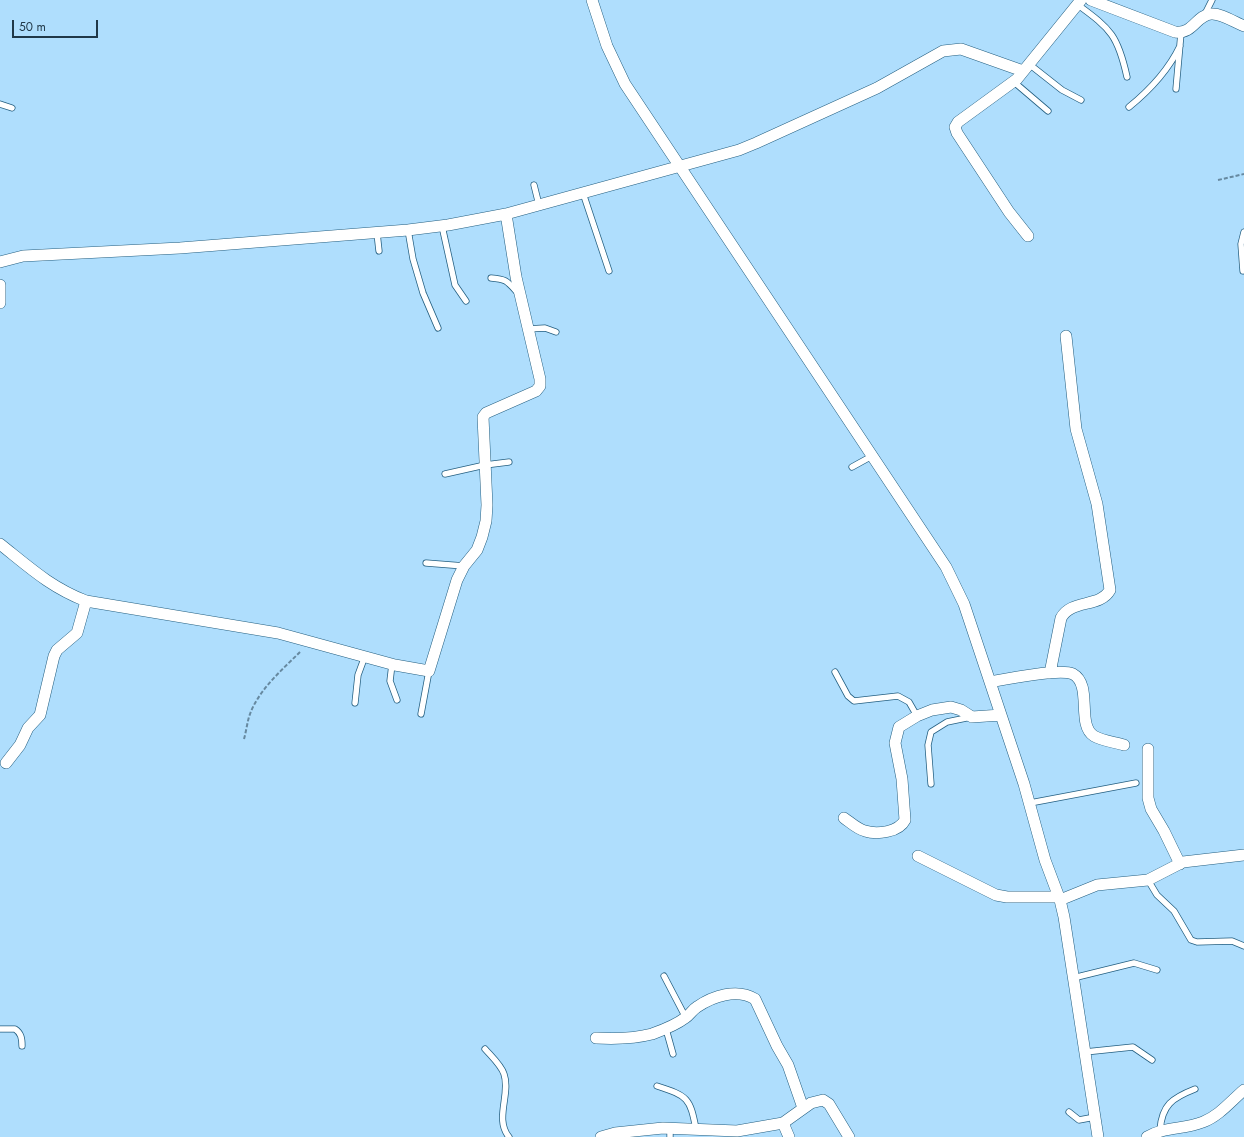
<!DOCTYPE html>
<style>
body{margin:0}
#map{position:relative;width:1244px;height:1137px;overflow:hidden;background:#afdefd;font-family:Jost,sans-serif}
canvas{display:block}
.scale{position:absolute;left:12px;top:20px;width:86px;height:18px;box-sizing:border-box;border:2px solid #203848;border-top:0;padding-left:5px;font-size:12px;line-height:14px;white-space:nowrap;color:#203848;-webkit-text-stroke:3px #afdefd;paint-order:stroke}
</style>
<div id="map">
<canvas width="1244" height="1137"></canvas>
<div class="scale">50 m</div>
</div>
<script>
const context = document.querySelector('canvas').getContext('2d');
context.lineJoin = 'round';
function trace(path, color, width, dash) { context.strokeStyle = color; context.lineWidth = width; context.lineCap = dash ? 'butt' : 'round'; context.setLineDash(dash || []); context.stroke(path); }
const service = new Path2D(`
 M1078 5C1111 29 1118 36 1127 77
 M1204 16 1212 0
 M1029 64 1062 90 1081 100
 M1014 82 1048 111
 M1176 89 1181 33
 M0 104 12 108
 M1129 107C1150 90 1168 71 1180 46
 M534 185 539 205
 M583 193 609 271
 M442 226 455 285 466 301
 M408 230 413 259 423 293 438 328
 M377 233 379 251
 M1243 271 1241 244 1244 232
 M491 278C506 279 507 281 517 292
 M528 329 545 328 556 332
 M852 467 872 456
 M445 474 485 465 509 462
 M426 563 464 566
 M392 664 390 681 397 700
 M835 672 848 696 854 701 898 696 909 702 917 716
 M355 703 358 675 365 656
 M421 714 429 671
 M931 784 928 745 931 732 947 722 971 717
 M1030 803 1136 783
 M1148 880 1157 895 1174 911 1191 940 1197 942 1232 941 1244 946
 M664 976 686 1018
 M1073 978 1134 963 1157 970
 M0 1029H15C21 1033 22 1038 22 1046
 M666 1029 673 1054
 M485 1049C491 1056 501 1065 504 1074 511 1094 494 1119 509 1137
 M1085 1052 1133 1047 1152 1060
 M657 1086C688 1096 690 1098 696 1129
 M1069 1112 1079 1120 1095 1117
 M670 1128V1137
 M1160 1130C1162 1105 1172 1098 1195 1089`);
const minor = new Path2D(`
 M592 0 607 46 625 84 946 567 964 604 1024 784 1045 860 1060 900 1064 917 1098 1137
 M1091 0 1175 32C1194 34 1196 15 1211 14 1221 13 1234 22 1244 26
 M1028 236 1009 212 957 133 955 127 958 122 1017 79 1081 0
 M0 262 23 256 180 248 408 230 448 225 506 214 739 150 756 143 877 88 943 51 961 49 1023 71
 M0 285V303
 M0 544C29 567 50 587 86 601L278 633 395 665 429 671 457 580 464 566 477 550 482 537 486 521 487 505 483 417 486 413 536 391 540 386V379L516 277 506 214
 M1050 673 1061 618C1071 599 1100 608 1110 590L1097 504 1076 429 1066 336
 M990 682C1006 679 1060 668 1073 674 1093 685 1076 725 1094 736 1102 741 1115 742 1124 745
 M1148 749V798L1151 809 1164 831 1180 864
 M6 763 20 745 28 728 40 715 54 656 57 650 77 633 86 601
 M844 818C850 822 857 829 865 831 877 835 899 832 905 820L902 779 895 743 899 727 917 716 932 710 951 707 961 710 972 717 1001 715
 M918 856 996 895 1007 897H1059
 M1060 900 1097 885 1148 880 1183 862 1244 855
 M596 1038C616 1039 633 1039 652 1034 663 1030 676 1025 685 1018 690 1015 692 1010 697 1007 713 996 737 988 755 999L777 1046 788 1065 803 1108
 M783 1123 789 1137
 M601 1137 615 1133 663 1128 737 1131 783 1123 811 1103 823 1100 829 1104 849 1137
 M1147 1137C1166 1126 1183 1130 1203 1122 1219 1116 1231 1101 1244 1090`);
trace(service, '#245f81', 7);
trace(minor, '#245f81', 12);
trace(new Path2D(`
 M1218 180 1244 174
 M244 739C246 732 247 724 249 717 257 691 282 670 301 651`), '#6689a0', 2, [4, 2]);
trace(service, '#fff', 5.5);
trace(minor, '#fff', 11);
</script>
